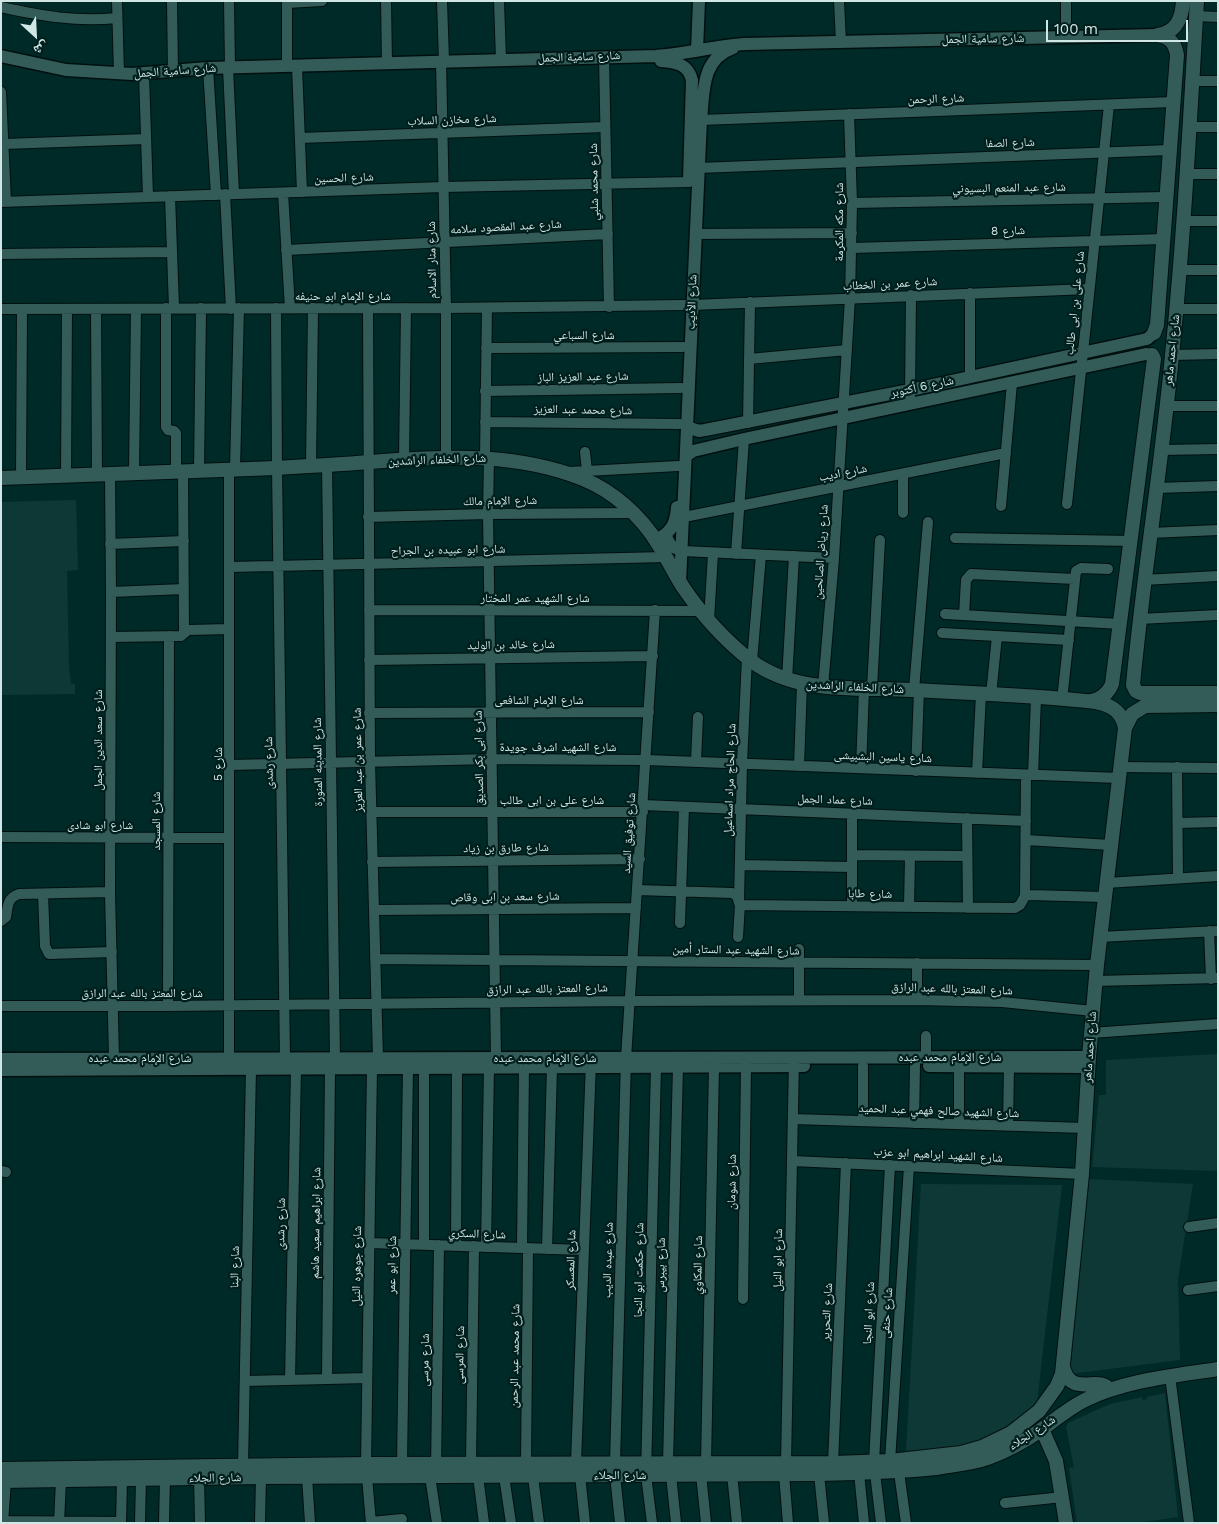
<!DOCTYPE html>
<meta charset="utf-8">
<style>
body{margin:0}
#map{position:relative;width:1219px;height:1524px;overflow:hidden;background:#002a28;font-family:"Work Sans","Noto Naskh Arabic",sans-serif}
canvas{display:block}
.frame{position:absolute;inset:0;border:2px solid #d1e7e5;pointer-events:none}
.north{position:absolute;left:10px;top:10px;width:50px;height:50px;-webkit-text-stroke:4px #001f1d;paint-order:stroke;rotate:155deg;font-size:14px;font-weight:700;line-height:20px;text-align:center;color:#d1e7e5}
.north::after{content:'';display:block;margin:auto;width:18px;height:22px;background:#d1e7e5;clip-path:polygon(50% 0,100% 100%,50% 72%,0 100%)}
.scale{position:absolute;left:1046px;top:20px;width:142px;height:22px;box-sizing:border-box;border:2px solid #d1e7e5;border-top:0;padding-left:6px;font-size:15px;line-height:18px;white-space:nowrap;color:#d1e7e5;-webkit-text-stroke:4px #001f1d;paint-order:stroke}
</style>
<div id="map">
<canvas width="1219" height="1524"></canvas>
<div class="frame"></div>
<div class="north">ش</div>
<div class="scale">100 m</div>
</div>
<script>
const context = document.querySelector('canvas').getContext('2d');
context.lineJoin = 'round';
function fill(path, color) { context.fillStyle = color; context.fill(path, 'evenodd'); }
function trace(path, color, width, dash) { context.strokeStyle = color; context.lineWidth = width; context.lineCap = dash ? 'butt' : 'round'; context.setLineDash(dash || []); context.stroke(path); }
function label(font, color, halo, rows, align = 'center') {
  context.font = font + ' "Work Sans","Noto Naskh Arabic",sans-serif'; context.lineWidth = 4.5; context.setLineDash([]); context.textBaseline = 'middle'; context.strokeStyle = halo; context.fillStyle = color; for (const [text, x, y, turn = 0] of rows) {
    context.save(); context.translate(x, y); context.rotate((+turn || 0) * Math.PI / 180); context.textAlign = isNaN(turn) ? turn : align; if (halo) context.strokeText(text, 0, 0); context.fillText(text, 0, 0); context.restore();
  }
}
fill(new Path2D(`
 M76 500 78 570 67 571 69 667 71 684H75V694L1 695V502Z
 M1218 1054V1171L1092 1167 1099 1095H1106V1060Z
 M1088 1179 1193 1184 1178 1279 1180 1360 1070 1374Z
 M921 1184 1062 1185 1037 1403 978 1447 906 1451Z
 M1165 1393 1178 1517 1137 1523H1077L1069 1468 1074 1467 1066 1427 1068 1423 1110 1404 1142 1397V1400L1147 1399V1397Z`), '#0e3836');
const minor = new Path2D(`
 M117 1 119 74
 M172 1 173 72
 M229 1 230 68
 M287 1V66
 M386 1 387 63
 M442 1 444 61
 M499 1 501 60
 M839 1 841 42
 M1066 1V37
 M287 3 322 1
 M1 7C42 16 75 22 117 18
 M1196 16 1218 17
 M604 57 609 307
 M441 61 446 308V457
 M297 66 302 192
 M208 68 216 195
 M228 68 234 194
 M144 74 148 197
 M1192 81H1218
 M1 92 6 202
 M701 120 1173 102
 M1189 127H1218
 M300 138 605 127
 M4 144 146 139
 M698 168 1170 150
 M1186 174H1218
 M283 193 290 308
 M225 194 231 309
 M170 196 174 308
 M1 202 443 187 689 182
 M852 203 1166 197
 M1184 221H1218
 M695 234 852 233
 M852 248 1164 239
 M286 250 608 234
 M1 254 172 252
 M1179 270H1218
 M692 305 1089 289
 M166 308V427L168 430 174 431 176 433V472
 M276 308 277 467 285 1058
 M368 308 370 762 378 1058
 M1 309 446 308 684 305
 M96 309 97 475
 M1176 309H1218
 M486 348 683 347
 M1172 355 1218 354
 M749 359 847 350
 M970 377V293
 M485 391 681 388
 M910 397 911 295
 M1166 406H1218
 M485 422 680 424
 M748 423 750 302
 M1161 450 1218 449
 M585 452 587 471
 M485 458 487 308
 M489 458 488 514 496 1058
 M404 460 406 308
 M327 465 335 1058
 M311 466 313 308
 M235 469 239 308
 M199 471 201 308
 M183 472 184 632
 M568 472 678 466
 M134 473 136 309
 M110 474 111 592 110 892 114 1059
 M903 474V513
 M66 476 67 309
 M21 477 22 309
 M1156 488 1218 486
 M1067 504 1109 105
 M1001 506 1012 383
 M368 517 488 514 632 513
 M684 517 1006 453
 M1150 533 1218 530
 M955 538 1132 541
 M110 544 184 541
 M683 551 834 558
 M736 554 744 439
 M230 567 666 557
 M1143 580 1218 576
 M111 592 184 589
 M369 610 701 611
 M945 614 1120 624
 M964 615 966 580 971 574 1075 579
 M1139 619 1218 615
 M709 621 713 553
 M942 633 1069 640
 M111 637 181 636 188 630 229 629
 M369 660 653 656
 M752 661 761 555
 M787 680 794 556
 M823 687 834 558 850 298 852 203 849 114
 M872 688 880 540
 M914 690 928 522
 M991 695 997 636
 M1062 700 1076 571 1081 568 1108 569
 M369 713 649 712
 M696 761 698 717
 M230 765 492 759 646 760 1119 778
 M799 766 802 684
 M1121 767 1218 768
 M1177 767 1178 878
 M861 768 864 688
 M916 771 919 690
 M977 773 981 694
 M1033 775 1036 698
 M643 805 1026 821
 M372 812H643
 M852 814V906
 M967 818 968 908
 M1178 823 1218 822
 M1 837 229 838
 M1026 840 1111 845
 M852 855 967 856
 M372 862 640 859
 M740 865 852 867
 M1106 883 1218 876
 M637 890 732 893 737 896 739 903 743 905 1015 908 1020 905 1025 896 1029 895 1104 897
 M43 894 45 946 49 954 112 952
 M1025 896 1026 775
 M739 902 742 763 747 658
 M909 907 910 856
 M374 910 636 908
 M1 921 6 917C8 906 7 898 19 894L110 892
 M680 923 684 807
 M1209 931 1211 979
 M738 937 740 904
 M1099 937 1218 931
 M375 959 1097 965
 M1095 981 1218 978
 M799 1000V949
 M917 1000V963
 M1 1006H168L629 1001 917 1000 1002 1002 1093 1011
 M168 1006 169 636
 M1091 1033 1218 1024
 M926 1036V1057
 M229 1058V470
 M863 1066V1121
 M959 1066V1124
 M424 1068V1245
 M793 1119 1085 1128
 M914 1123 915 1065
 M1008 1126 1009 1067
 M792 1161 1082 1174
 M1 1171 6 1172
 M1189 1227 1218 1223
 M369 1243 584 1250
 M456 1246 457 1068
 M486 1247 489 1067
 M522 1248 524 1067
 M547 1249 552 1067
 M1188 1290 1218 1286
 M743 1299 746 1066
 M1170 1376 1189 1523
 M327 1379 330 1068
 M290 1380 296 1068
 M246 1381 367 1378
 M890 1461 909 1166
 M874 1462 890 1165
 M402 1463 408 1068
 M471 1463 474 1246
 M526 1463 528 1248
 M576 1463 591 1061
 M615 1463 626 1058 655 610
 M668 1463 678 1066
 M706 1463 714 1066
 M786 1463 794 1059
 M833 1463 846 1163
 M366 1464 372 1068
 M243 1465 251 1069
 M532 1469 539 1523
 M436 1470 439 1245
 M899 1472 906 1523
 M859 1473 864 1523
 M875 1473 881 1523
 M701 1474 706 1523
 M732 1474 737 1523
 M784 1474 788 1523
 M819 1474 824 1523
 M580 1475 585 1523
 M615 1475 620 1523
 M671 1475 676 1523
 M430 1476 437 1523
 M478 1476 484 1523
 M504 1476 511 1523
 M307 1477 310 1523
 M367 1477 371 1523
 M199 1478 200 1523
 M1005 1503 1063 1497
 M3 1521 121 1522
 M371 1522 402 1519
 M3 1523 6 1481
 M59 1523 61 1480
 M121 1523 122 1480
 M140 1523 141 1479
 M164 1523 165 1479
 M260 1523 261 1477
 M652 1523 646 1475 656 1067`);
const tertiary = new Path2D(`
 M697 50 699 1
 M1 56 66 70 132 74 208 68 656 56C686 54 715 46 745 44L1158 35
 M661 61C676 62 688 64 692 80L689 180
 M687 427 699 431 705 430 910 390 1147 339 1154 333
 M686 456 693 451 744 439 1146 354 1152 355
 M665 535 671 546 683 551
 M655 540C671 534 676 523 677 507
 M680 582 701 120C704 92 701 59 733 48
 M1 1059 1089 1057
 M929 1066 1088 1067
 M1 1070 804 1066`);
const secondary = new Path2D(`
 M1197 1C1190 119 1184 237 1172 355 1162 465 1143 575 1133 685L1136 691 1140 693H1218
 M1158 35C1177 32 1182 18 1183 1
 M1154 333 1157 325 1177 55C1175 43 1170 37 1158 35
 M1 478C93 475 184 472 275 468 311 466 347 464 383 461 451 456 517 453 583 479 613 491 641 516 658 544 668 559 675 576 685 590 703 616 726 641 750 660 796 695 857 687 911 690 973 693 1035 695 1096 702 1112 705 1122 712 1125 728
 M1091 701C1101 699 1108 694 1112 684L1154 359 1152 355
 M1063 1367C1071 1399 1100 1374 1109 1390
 M1042 1429 1056 1461 1066 1523
 M1 1469 366 1464 833 1463 890 1461 961 1453 982 1447 1011 1433 1039 1411 1057 1386 1062 1374 1082 1174 1089 1057 1097 965 1125 728 1132 714 1145 706 1218 705
 M1 1481 261 1477 819 1474C858 1473 897 1472 936 1468 954 1465 971 1464 988 1458 1007 1451 1025 1441 1041 1430 1056 1419 1069 1408 1085 1400 1126 1380 1173 1376 1218 1369`);
trace(minor, '#00100f', 12);
trace(tertiary, '#00100f', 15);
trace(secondary, '#00100f', 16);
trace(minor, '#335c59', 10);
trace(tertiary, '#335c59', 12);
trace(secondary, '#335c59', 14);
label('12px', '#d1e7e5', '#001f1d', [
 ["شارع سامية الجمل",983,39,-1],
 ["شارع سامية الجمل",579,57,-2],
 ["شارع سامية الجمل",175,71,-4],
 ["شارع الرحمن",936,99,-2],
 ["شارع مخازن السلاب",452,120,-2],
 ["شارع الصفا",1010,143,-2],
 ["شارع الحسين",344,178,-2],
 ["شارع محمد شلبي",594,182,-91],
 ["شارع عبد المنعم البسيوني",1009,188,-1],
 ["شارع مكه المكرمة",839,222,-90],
 ["شارع عبد المقصود سلامه",506,227,-3],
 ["شارع 8",1008,231,-2],
 ["شارع منار الاسلام",432,260,-91],
 ["شارع عمر بن الخطاب",890,284,-3],
 ["شارع الإمام ابو حنيفه",343,296],
 ["شارع الأديب",692,302,-88],
 ["شارع على بن ابى طالب",1075,303,-84],
 ["شارع السباعي",584,335],
 ["شارع احمد ماهر",1172,350,-84],
 ["شارع عبد العزيز الباز",583,377,-1],
 ["شارع 6 أكتوبر",922,387,-12],
 ["شارع محمد عبد العزيز",583,410,1],
 ["شارع الخلفاء الراشدين",437,460,-2],
 ["شارع اديب",843,473,-11],
 ["شارع الإمام مالك",500,501,-1],
 ["شارع ابو عبيده بن الجراح",448,550,-1],
 ["شارع رياض الصالحين",821,552,-86],
 ["شارع الشهيد عمر المختار",535,598],
 ["شارع خالد بن الوليد",511,645,-1],
 ["شارع الخلفاء الراشدين",855,687,3],
 ["شارع الإمام الشافعى",539,700],
 ["شارع سعد الدين الجمل",98,740,-90],
 ["شارع الشهيد اشرف جويدة",558,747],
 ["شارع ياسين البشبيشى",883,757,2],
 ["شارع ابى بكر الصديق",479,758,-91],
 ["شارع عمر بن عبد العزيز",358,760,-91],
 ["شارع المدينه المنورة",318,762,-91],
 ["شارع رشدى",269,763,-91],
 ["شارع 5",218,764,-90],
 ["شارع الحاج مراد اسماعيل",730,780,-88],
 ["شارع على بن ابى طالب",552,800],
 ["شارع عماد الجمل",835,800,2],
 ["شارع المسجد",156,821,-90],
 ["شارع ابو شادى",100,825],
 ["شارع توفيق السيد",629,833,-86],
 ["شارع طارق بن زياد",506,848,-1],
 ["شارع طابا",870,894,1],
 ["شارع سعد بن ابى وقاص",505,897,-1],
 ["شارع الشهيد عبد الستار أمين",736,950,1],
 ["شارع المعتز بالله عبد الرازق",547,989,-1],
 ["شارع المعتز بالله عبد الرازق",952,989,2],
 ["شارع المعتز بالله عبد الرازق",142,993],
 ["شارع احمد ماهر",1090,1047,-86],
 ["شارع الإمام محمد عبده",950,1057],
 ["شارع الإمام محمد عبده",140,1058],
 ["شارع الإمام محمد عبده",545,1058],
 ["شارع الشهيد صالح فهمي عبد الحميد",939,1111,2],
 ["شارع الشهيد ابراهيم ابو عزب",938,1155,3],
 ["شارع شومان",732,1182,-89],
 ["شارع ابراهيم سعيد هاشم",316,1223,-89],
 ["شارع رشدى",281,1224,-89],
 ["شارع السكري",477,1234,2],
 ["شارع المعسكر",571,1260,-88],
 ["شارع عبده الديب",608,1260,-88],
 ["شارع ابو النيل",778,1260,-89],
 ["شارع ابو عمر",392,1265,-89],
 ["شارع بيبرس",661,1265,-89],
 ["شارع المكاوي",698,1265,-89],
 ["شارع جوهره النيل",357,1266,-89],
 ["شارع البنا",235,1267,-89],
 ["شارع حكمت ابو النجا",639,1270,-89],
 ["شارع التحرير",827,1312,-87],
 ["شارع ابو النجا",869,1313,-87],
 ["شارع حنفى",887,1313,-86],
 ["شارع المرسى",460,1355,-89],
 ["شارع محمد عبد الرحمن",515,1356,-89],
 ["شارع مرسى",425,1360,-89],
 ["شارع الجلاء",1032,1433,-33],
 ["شارع الجلاء",620,1475],
 ["شارع الجلاء",215,1478,-1]
]);
</script>
